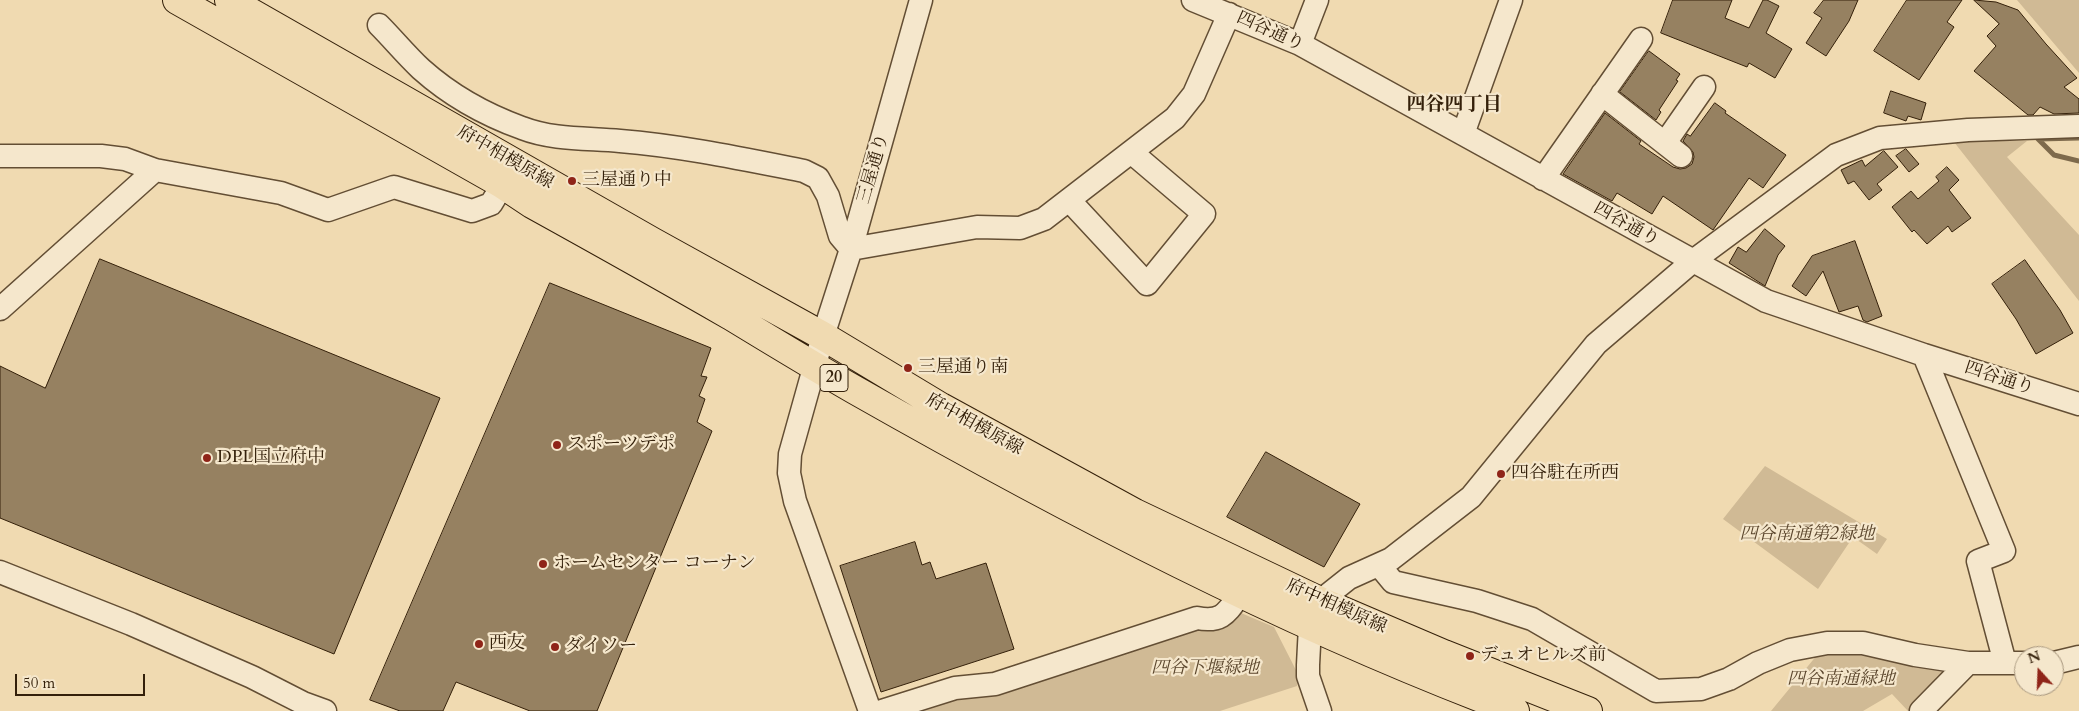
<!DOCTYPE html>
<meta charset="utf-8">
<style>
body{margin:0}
#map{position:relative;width:2079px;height:711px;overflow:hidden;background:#f0dab1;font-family:Cardo,serif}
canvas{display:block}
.north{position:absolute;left:2014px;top:646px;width:50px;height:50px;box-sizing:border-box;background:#f5e7cc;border:1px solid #a8977e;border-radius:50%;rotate:340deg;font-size:14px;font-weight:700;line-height:20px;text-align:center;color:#34200a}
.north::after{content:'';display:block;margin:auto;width:18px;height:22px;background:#8f2418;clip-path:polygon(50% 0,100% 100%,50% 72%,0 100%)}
.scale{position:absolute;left:15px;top:674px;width:130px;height:22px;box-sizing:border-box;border:2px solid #34200a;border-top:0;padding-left:6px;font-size:15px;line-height:18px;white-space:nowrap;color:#34200a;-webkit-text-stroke:4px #f5e7cc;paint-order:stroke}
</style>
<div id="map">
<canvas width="2079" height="711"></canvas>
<div class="north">N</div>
<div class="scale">50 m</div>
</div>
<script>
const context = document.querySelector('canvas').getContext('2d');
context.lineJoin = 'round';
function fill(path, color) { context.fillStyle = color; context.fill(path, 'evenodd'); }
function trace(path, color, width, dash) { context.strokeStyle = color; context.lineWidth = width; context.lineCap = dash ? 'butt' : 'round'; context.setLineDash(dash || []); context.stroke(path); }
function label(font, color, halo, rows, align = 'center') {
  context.font = font + ' Cardo,"Noto Serif JP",serif'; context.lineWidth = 4.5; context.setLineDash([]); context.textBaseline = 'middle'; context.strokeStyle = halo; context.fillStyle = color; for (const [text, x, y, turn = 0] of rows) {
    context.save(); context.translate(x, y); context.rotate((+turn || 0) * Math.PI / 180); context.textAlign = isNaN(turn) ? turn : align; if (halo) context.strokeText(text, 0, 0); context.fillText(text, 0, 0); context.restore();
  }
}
fill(new Path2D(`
 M2017 0H2079V73Z
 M1990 141H2027L2007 157 2079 235V301L1954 142Z
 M1765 466 1887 539 1877 554 1853 537 1818 589 1723 519Z
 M1241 613 1274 627 1299 676 1297 686 1220 711H910L1200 626C1216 628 1232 629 1241 613Z
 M1822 649 1955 665 1912 711H1908L1892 694 1863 711H1771Z`), '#d0ba95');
trace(new Path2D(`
 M2038 139 2054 155 2079 161
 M2039 139 2079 138`), '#7e6a4c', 5);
const building = new Path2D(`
 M1673 0H1732L1725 18 1749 28 1763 0H1767L1779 6 1766 33 1792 49 1775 78 1749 63 1747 67 1661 33Z
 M1824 0H1858L1849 21 1826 56 1806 43 1822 18 1814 13Z
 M1907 0H1962L1947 22 1954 27 1919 80 1874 51Z
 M1974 0 1996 2 2018 10 2046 44 2077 78 2064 87 2079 99V113L2054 114 2040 107 2033 115H2028L1974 71 1996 46 1987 36 1999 24Z
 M1649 51 1680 74 1676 80 1678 81 1659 110 1661 112 1656 120 1620 92Z
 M1891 91 1926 103 1921 120 1908 116 1906 121 1884 113Z
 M1715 103 1726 111 1725 113 1786 155 1763 188 1749 178 1713 230 1663 196 1652 214 1617 193 1612 201 1563 174 1605 113 1641 141 1639 144 1673 167 1680 169 1686 168 1692 164 1694 157 1693 152 1683 141 1687 134 1690 136Z
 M1906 149 1919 164 1909 172 1896 156Z
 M1884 151 1898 167 1877 184 1882 190 1869 200 1854 181 1848 184 1841 170 1862 160 1865 166Z
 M1947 167 1959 180 1949 190 1971 218 1952 232 1948 226 1927 244 1914 230 1912 232 1892 207 1911 191 1918 199 1939 181 1936 177Z
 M1765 229 1785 246 1778 255 1765 286 1729 263 1738 247 1746 252Z
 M1855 241 1882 316 1867 322 1863 320 1858 306 1839 312 1823 271 1806 296 1792 286 1812 256Z
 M100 259 440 398 334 654 0 518V366L45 388Z
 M2025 260 2060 310 2073 333 2036 354 2016 319 1992 284Z
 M550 283 711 348 701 376 707 377 699 396 705 399 697 422 712 431 597 711H530L456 682 443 711H400L370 700Z
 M1266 452 1360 504 1324 567 1227 517Z
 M915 542 922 565 930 562 936 579 986 563 1014 649 881 692 840 566Z`);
fill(building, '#968161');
trace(building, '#34200a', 1);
const minor = new Path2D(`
 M1193 0 1300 44 1766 301 1924 355 2079 404
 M379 25C393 39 406 55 421 69 450 95 486 115 522 128 553 140 587 138 620 141 682 146 743 159 804 171L818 178 828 196 840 236 851 249 977 227 1020 228 1044 219 1175 118 1194 94 1229 14
 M1300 44 1317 0
 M1602 94 1681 156
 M1463 134 1511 0
 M1665 143 1704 87
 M0 156H101L125 159 155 170 281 193 328 210 394 187 472 211 491 204 511 171
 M1543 179 1641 39
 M1069 200 1147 284 1204 214 1131 152
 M0 309 155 170
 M1924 355 2004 551 1978 561 2005 663
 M1379 565 1393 582 1477 601 1532 619 1656 691 1701 689 1729 679 1758 663 1790 650 1827 643H1863L1915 655 1968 663H2024
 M0 572 131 624 252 677 303 703 325 711
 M2054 663 2079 657
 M870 711 795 501 789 473 790 454 823 336 851 249 921 0
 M882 711 955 688 995 684 1197 618C1223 623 1227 612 1241 593
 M1320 711 1308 676V665L1310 626 1320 601 1349 578 1391 559 1471 497 1596 344 1693 261 1836 155 1880 138 1968 130 2079 126
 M1921 711 1968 663`);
const major = new Path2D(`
 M177 0 502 184 532 204C599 241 665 278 731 316 772 341 813 366 855 390 1068 511 1286 625 1515 711
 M229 0 653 242 823 336 941 407 1135 513 1320 601 1444 654 1588 711`);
trace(minor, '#634e34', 25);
trace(major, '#34200a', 30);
trace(minor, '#f5e7cc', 22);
trace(major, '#f0dab1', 28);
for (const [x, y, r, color] of [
 [572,181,5,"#8f2418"],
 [908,368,5,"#8f2418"],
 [557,445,5,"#8f2418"],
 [207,458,5,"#8f2418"],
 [1501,474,5,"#8f2418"],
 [543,564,5,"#8f2418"],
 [479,644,5,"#8f2418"],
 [555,647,5,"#8f2418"],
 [1470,656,5,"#8f2418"]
]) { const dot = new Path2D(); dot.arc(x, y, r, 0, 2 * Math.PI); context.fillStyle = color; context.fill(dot); trace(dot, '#f5e7cc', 2); }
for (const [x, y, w] of [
 [834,378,28]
]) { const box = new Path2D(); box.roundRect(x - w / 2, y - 13.5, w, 27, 4); context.fillStyle = '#f5e7cc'; context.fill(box); trace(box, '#34200a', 1); }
label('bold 16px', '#34200a', null, [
 ["20",834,378]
]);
label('18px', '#34200a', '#f5e7cc', [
 ["四谷通り",1270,32,24],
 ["府中相模原線",505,158,30],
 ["三屋通り",874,169,-74],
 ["四谷通り",1626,225,29],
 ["四谷通り",1999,379,18],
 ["府中相模原線",974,425,29],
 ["府中相模原線",1336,607,24]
]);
label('18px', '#34200a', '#f5e7cc', [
 ["三屋通り中",582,181],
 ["三屋通り南",918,368],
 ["スポーツデポ",567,445],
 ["DPL国立府中",217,458],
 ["四谷駐在所西",1511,474],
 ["ホームセンター コーナン",553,564],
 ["西友",489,644],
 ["ダイソー",565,647],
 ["デュオヒルズ前",1480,656]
], 'left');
label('italic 18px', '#5b462d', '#f5e7cc', [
 ["四谷南通第2緑地",1807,535],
 ["四谷下堰緑地",1205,669],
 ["四谷南通緑地",1841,680]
]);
label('bold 19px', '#34200a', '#f5e7cc', [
 ["四谷四丁目",1454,106]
]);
</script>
